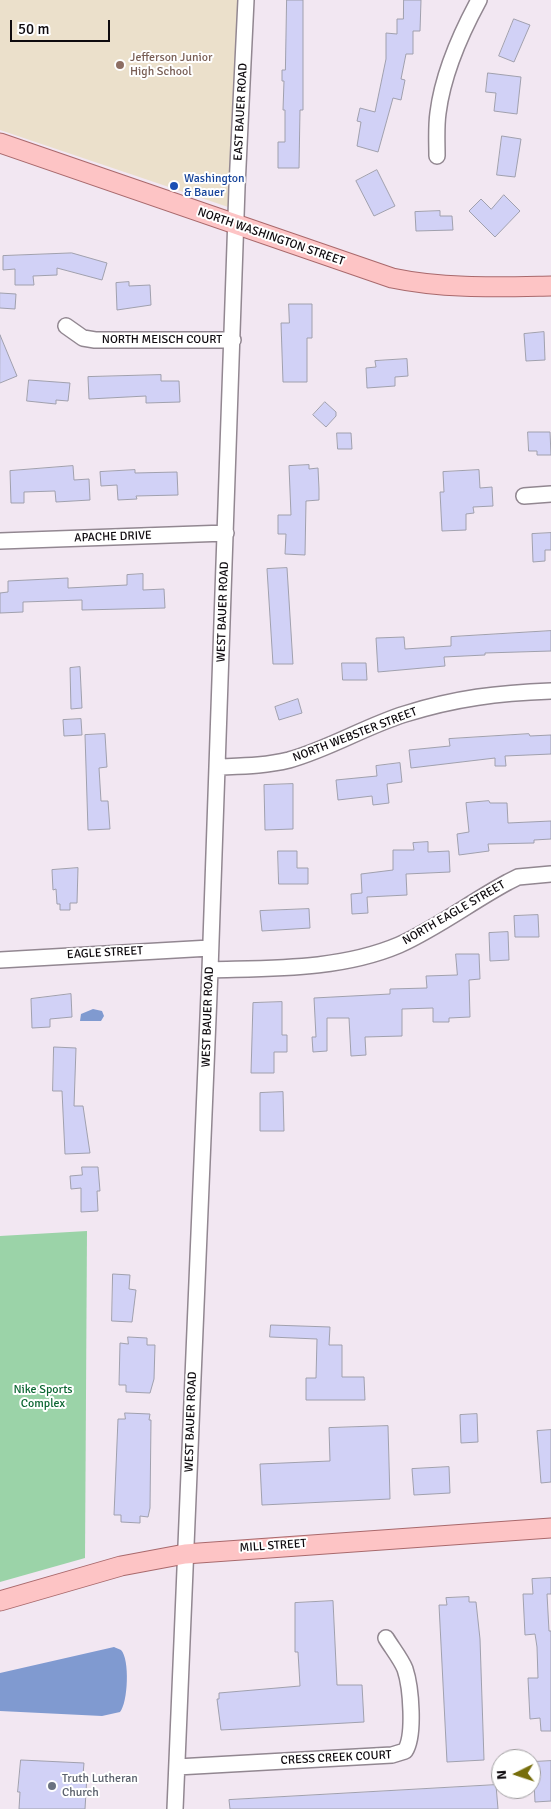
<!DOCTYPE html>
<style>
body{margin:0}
#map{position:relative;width:551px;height:1809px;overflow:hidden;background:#f2e7f2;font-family:Signika,sans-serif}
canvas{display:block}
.north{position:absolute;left:491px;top:1749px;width:50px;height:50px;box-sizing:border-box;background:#fff;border:1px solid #9f9d9f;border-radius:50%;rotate:266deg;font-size:14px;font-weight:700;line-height:20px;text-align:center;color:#0e0a0e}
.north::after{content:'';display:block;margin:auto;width:18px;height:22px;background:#776e0b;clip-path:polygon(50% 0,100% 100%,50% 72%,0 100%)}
.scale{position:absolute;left:10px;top:20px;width:100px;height:22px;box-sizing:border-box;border:2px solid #0e0a0e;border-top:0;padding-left:6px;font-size:15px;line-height:18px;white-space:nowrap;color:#0e0a0e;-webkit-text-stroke:4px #fff;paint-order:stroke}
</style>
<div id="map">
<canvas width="551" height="1809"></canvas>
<div class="north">N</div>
<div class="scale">50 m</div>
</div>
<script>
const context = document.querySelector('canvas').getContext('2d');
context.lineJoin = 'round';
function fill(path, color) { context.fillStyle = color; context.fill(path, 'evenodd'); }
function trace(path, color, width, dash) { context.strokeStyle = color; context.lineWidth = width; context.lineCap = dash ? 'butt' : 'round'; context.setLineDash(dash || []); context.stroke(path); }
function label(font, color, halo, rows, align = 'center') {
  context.font = font + ' Signika,sans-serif'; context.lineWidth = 4; context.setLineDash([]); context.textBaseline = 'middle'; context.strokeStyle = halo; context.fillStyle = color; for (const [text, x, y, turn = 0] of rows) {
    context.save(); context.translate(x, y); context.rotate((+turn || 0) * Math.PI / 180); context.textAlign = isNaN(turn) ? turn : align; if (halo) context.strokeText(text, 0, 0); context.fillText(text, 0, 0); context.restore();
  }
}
fill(new Path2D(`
 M0 0H243L234 209 0 130Z`), '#ebe0cb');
fill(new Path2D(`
 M87 1231 85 1558 0 1582V1236Z`), '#9bd3a8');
fill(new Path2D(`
 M93 1009 102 1011 104 1016 101 1021H80L81 1014Z
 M114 1647C116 1648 119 1649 121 1650 130 1659 128 1703 120 1712L102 1716 0 1711V1673Z`), '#809ad0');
const building = new Path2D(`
 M287 0H303V110H300L299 168H278V142H285V110H283L284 81H282V70H285Z
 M404 0H421L420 31H413V54H406L401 79 405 80 401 100 393 98 378 152 357 146 361 122 357 121 360 108 375 112 386 59V33L397 34V19H403Z
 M514 19 530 25 514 62 499 56Z
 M488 73 521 77 517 114 494 111 496 93 486 92Z
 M502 136 521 139 515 177 497 175Z
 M377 170 395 206 374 216 356 181Z
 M504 195 520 211 495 237 469 211 481 199 491 209Z
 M440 211V216H452L453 230 416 231 415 212Z
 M72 253 107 263 102 280 57 268V275L33 276 34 285H15V269L3 270V256Z
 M129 282V286L150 285 151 305 117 310 116 283Z
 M0 293 16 294 15 309 0 308Z
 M289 304H312V338H307V382H283L281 323H289Z
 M544 332 545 360 526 361 524 334Z
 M0 335 17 376 0 383Z
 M407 359 408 376 395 377V386L367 388 366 368 376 367 375 361Z
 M161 375V381H179L180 402 146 403V396L89 399 88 377Z
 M29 380 70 383 68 401 56 400V404L27 401Z
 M325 402 336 412V416L326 427 313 415Z
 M528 432H550L551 455H537V451H529Z
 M337 433H351L352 449H338Z
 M309 465V469L318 468 319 489V500L306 501 305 555 285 554 286 534H278V515H291L289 466Z
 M73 466 74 480 89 479 90 500 56 502 55 491 24 492V503H11L10 471Z
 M135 470V473L177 472 178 495 136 496 137 499 118 500 117 485 101 486 100 472Z
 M479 470 480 488 492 487 493 506 473 507 474 513 466 514V530L442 531 440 492H444L443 472Z
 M551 533V550H545V561L533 562 532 534Z
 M287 568 293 664H273L267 569Z
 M143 574V590L164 589 165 608 82 610V600L23 602V612L0 613V593L8 592V581L68 578V588L127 585V575Z
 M551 631V651L485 653V655L444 657 445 666 378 672 376 638 404 637 405 649 451 646V637Z
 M342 663H366L367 680H343Z
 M80 667 82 708 71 709 70 668Z
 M298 699 302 713 279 720 275 707Z
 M81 719 82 735 64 736 63 720Z
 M105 734 107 767 99 768 101 801H108L110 829 88 830 85 735Z
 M529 734 530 736 551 735V754L505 756 506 766H495V758L411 768 409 750 450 746 449 739Z
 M400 763 402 782 387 784 389 803 373 805 372 796 338 800 336 780 377 776 376 766Z
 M293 784V829L265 830 264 785Z
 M489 801 490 803H507L508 823 551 821V839L534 840V843L488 844 489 851 459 855 457 834 469 832 466 803Z
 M428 842V852L449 851 450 872 406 874 407 895 367 897 368 913 352 914 351 894 362 893 361 874 393 870V850H414L413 843Z
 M278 851H297V868H308V884H279Z
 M78 868 77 903H70V910H60V904H57L56 889 53 890 52 870Z
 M309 909 310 928 262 931 260 911Z
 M538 915 539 937H515L514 916Z
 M508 932 509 960 490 961 489 933Z
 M456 954H479L480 979 469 980 470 1017 449 1018V1022H433V1008L402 1009V1036L365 1037 366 1055 351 1056 349 1018H327V1051L313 1052 312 1037H316L314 998 390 994V989L427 988 426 976 457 975Z
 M71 994 72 1017 50 1019V1027L32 1028 31 999Z
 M282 1002V1035H287V1052H274V1073H251L253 1003Z
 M54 1047 76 1048 74 1106H83L90 1153 65 1154 62 1091H53Z
 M283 1092 284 1131H260V1093Z
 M82 1167H98L100 1191H97L98 1211 81 1212V1188L71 1189 70 1176 82 1175Z
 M113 1274 130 1275 129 1289 136 1290 132 1322 112 1321Z
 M271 1325 330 1327 329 1345H342V1377H364L365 1400H306V1378H316L317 1339 270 1337Z
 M128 1337 147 1338V1345H155L154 1379 150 1393 126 1392V1385H119L120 1343 128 1344Z
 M125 1413 150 1414 149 1420H151L150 1508 148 1517 140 1516V1523L121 1522V1515H114L118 1419H125Z
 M477 1414 478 1442 461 1443 460 1415Z
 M388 1426 390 1499 262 1505 260 1464 330 1461 329 1428Z
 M551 1430V1482L541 1483 537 1431Z
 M449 1467 450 1493 414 1495 412 1469Z
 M551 1578V1594H547L549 1631H551V1731H541L540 1718 530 1719 528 1678H538L537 1647 535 1634 525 1635 523 1594H533L532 1579Z
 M469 1597V1602H476L480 1639 484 1760 447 1762 439 1605H447L446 1598Z
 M333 1601 337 1685H362L364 1722 221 1730 217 1699H219V1693L300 1686 298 1652H295V1603Z
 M21 1760 84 1763 83 1775H87L85 1809H19L20 1792H18Z
 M551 1761V1801L535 1802 533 1762Z
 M496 1785 498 1809H230L229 1800Z`);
fill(building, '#d1d1f6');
trace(building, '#a0a0ad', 1);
const minor = new Path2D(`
 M437 156C437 142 436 127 438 113 443 73 460 35 479 0
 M66 326 83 338 95 340H233
 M524 496 551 494
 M0 541 226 533
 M217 767C242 766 265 766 289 760 329 749 366 726 405 714 456 698 498 693 551 691
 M0 960 210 948
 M210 970C272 968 340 970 399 945 437 928 471 902 508 882L518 877 551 874
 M177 1767 392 1755 405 1751C415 1736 411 1687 405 1669 401 1659 392 1648 386 1638
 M175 1809 210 970 237 187 246 0`);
const major = new Path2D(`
 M0 143 392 278C444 289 497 287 551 286
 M0 1601 121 1566 185 1554 551 1528`);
trace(minor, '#928791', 18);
trace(major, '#a9696c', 21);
trace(minor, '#fff', 15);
trace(major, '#fdc4c5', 19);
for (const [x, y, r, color] of [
 [120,65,5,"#8d6e63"],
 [174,186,5,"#1a4fb4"],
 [52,1786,5,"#6b7280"]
]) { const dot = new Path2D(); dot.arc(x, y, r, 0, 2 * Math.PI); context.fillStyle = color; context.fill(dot); trace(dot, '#fff', 2); }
label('12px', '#785e54', '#fff', [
 ["Jefferson Junior",130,58],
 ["High School",130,72]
], 'left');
label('12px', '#0e0a0e', '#fff', [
 ["EAST BAUER ROAD",241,112,-87],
 ["NORTH WASHINGTON STREET",271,237,19],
 ["NORTH MEISCH COURT",162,340],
 ["APACHE DRIVE",113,537,-2],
 ["WEST BAUER ROAD",223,612,-88],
 ["NORTH WEBSTER STREET",355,735,-21],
 ["NORTH EAGLE STREET",454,913,-30],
 ["EAGLE STREET",105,953,-3],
 ["WEST BAUER ROAD",208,1017,-88],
 ["WEST BAUER ROAD",191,1422,-88],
 ["MILL STREET",273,1546,-4],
 ["CRESS CREEK COURT",336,1758,-3]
]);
label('12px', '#164399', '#fff', [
 ["Washington",184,179],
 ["& Bauer",184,193]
], 'left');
label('12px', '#0c6632', '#fff', [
 ["Nike Sports",43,1390],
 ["Complex",43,1404]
]);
label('12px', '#5b616d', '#fff', [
 ["Truth Lutheran",62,1779],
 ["Church",62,1793]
], 'left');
</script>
